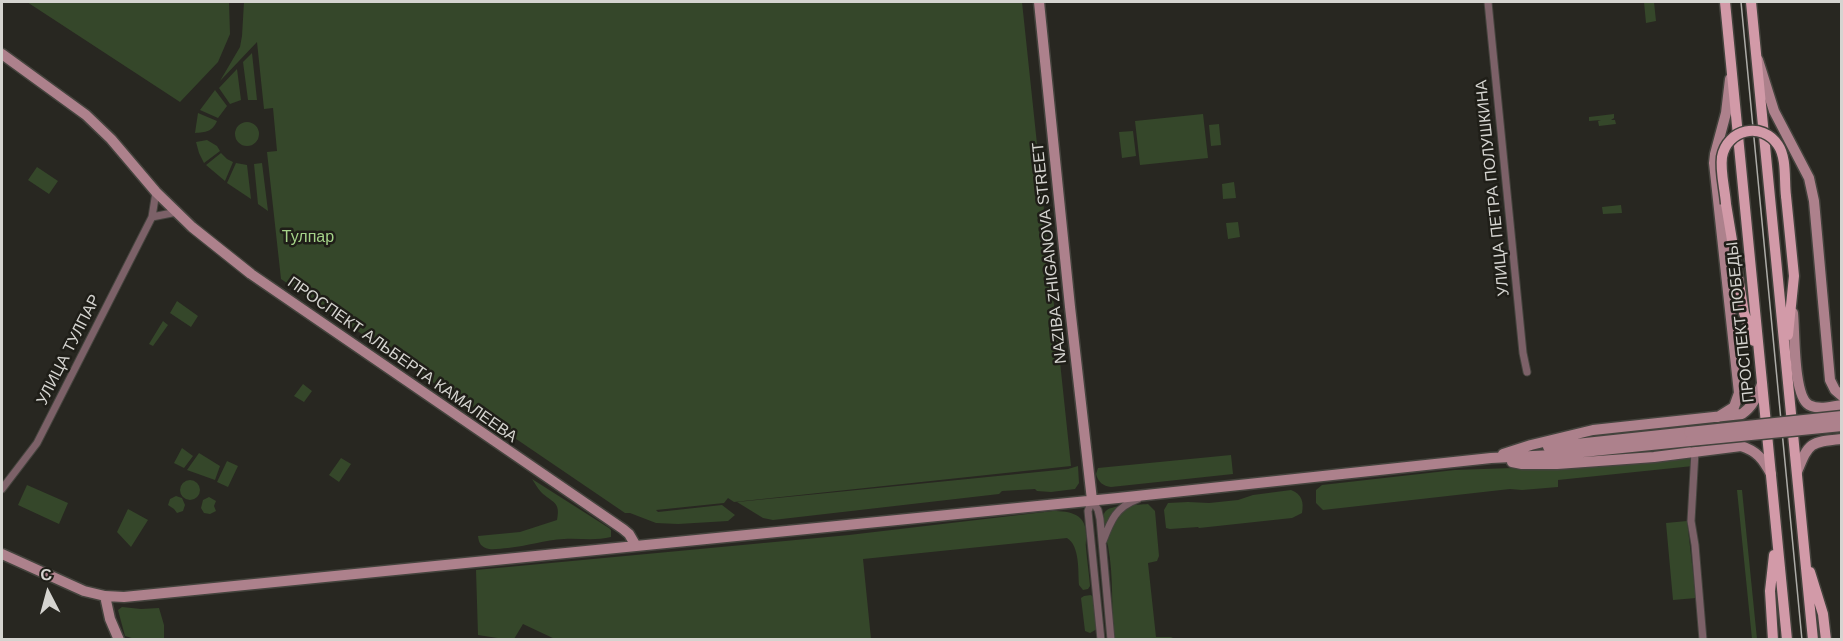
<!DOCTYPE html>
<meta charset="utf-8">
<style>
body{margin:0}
#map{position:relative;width:1843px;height:641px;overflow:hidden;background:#282721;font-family:Arial,sans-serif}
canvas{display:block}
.frame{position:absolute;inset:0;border:3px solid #d5d4d0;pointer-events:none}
.north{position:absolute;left:18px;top:563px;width:60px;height:60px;-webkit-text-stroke:4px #1f1e18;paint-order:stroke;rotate:354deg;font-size:16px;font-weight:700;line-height:24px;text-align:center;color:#d5d4d0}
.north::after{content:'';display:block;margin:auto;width:21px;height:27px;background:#d5d4d0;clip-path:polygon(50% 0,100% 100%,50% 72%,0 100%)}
</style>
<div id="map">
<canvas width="1843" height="641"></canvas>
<div class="frame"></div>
<div class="north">С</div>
</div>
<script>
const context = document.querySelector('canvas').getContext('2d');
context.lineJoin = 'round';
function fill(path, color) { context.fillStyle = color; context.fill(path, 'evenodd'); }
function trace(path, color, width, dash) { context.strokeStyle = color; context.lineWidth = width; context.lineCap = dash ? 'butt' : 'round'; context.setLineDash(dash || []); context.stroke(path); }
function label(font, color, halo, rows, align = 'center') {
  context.font = font + ' Arial,sans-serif'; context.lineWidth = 5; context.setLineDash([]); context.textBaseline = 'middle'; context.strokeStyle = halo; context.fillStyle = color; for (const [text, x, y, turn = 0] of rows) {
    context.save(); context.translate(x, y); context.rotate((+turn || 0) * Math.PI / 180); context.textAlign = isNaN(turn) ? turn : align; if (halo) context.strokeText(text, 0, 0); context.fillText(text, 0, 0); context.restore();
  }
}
fill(new Path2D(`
 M27 2H229L230 34 218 62 180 102Z
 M244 2H1022L1071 466 734 502 728 498 724 503 656 510 658 512 722 505 735 515 728 521 678 524 656 523 630 513H625L281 279 267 152 277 151 273 108 264 109 257 42 220 81 240 47 242 36Z
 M1644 2H1654L1656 21 1646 23Z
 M252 53 257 100H248L243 62Z
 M237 69 241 100 230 104 219 88Z
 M215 90 227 106 218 118 200 110Z
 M198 113 217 121C212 132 206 132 195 133Z
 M1203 114 1208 158 1140 165 1135 121Z
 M1614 114V118L1611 120H1615L1616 124 1599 126 1598 121 1601 120 1589 121V117Z
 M235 134a12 12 0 1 1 24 0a12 12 0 1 1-24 0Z
 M1219 124 1221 145 1211 146 1209 125Z
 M1133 131 1136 156 1122 158 1119 132Z
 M207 140 217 146 220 151 204 163 199 153 196 142Z
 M221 153 227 159 233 162 225 181 206 165Z
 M236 163 247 165 251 199 227 183Z
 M262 163 268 211 258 204 254 164Z
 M37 167 58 181 49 194 28 180Z
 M1234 182 1236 198 1223 199 1222 184Z
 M1621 205 1622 213 1603 214 1602 207Z
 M1238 222 1240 237 1228 239 1226 223Z
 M177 301 198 316 191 327 170 313Z
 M163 321 168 325 153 346 149 344Z
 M303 384 312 391 304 402 294 396Z
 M182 448 193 456 184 468 174 463Z
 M199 453 220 466 215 480 187 470Z
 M1231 455 1233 474 1111 487C1103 486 1098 482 1096 474L1098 468Z
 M1685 457 1690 458 1694 463 1693 466 1558 480V487L1522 490 1510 489 1323 510 1316 503V490L1322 485 1455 470 1597 465Z
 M341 458 351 464 339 482 329 475Z
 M227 461 238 466 228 487 217 482Z
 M1078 466 1079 483 1075 489 1051 492 1037 491 1035 489 1002 491 999 494 773 520 763 518 737 502 1068 469Z
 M532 479 609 528 611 530V537C595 541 580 538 564 539 545 540 527 546 508 548 502 548 495 550 489 549 481 547 479 544 478 536L520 532 557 520C561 501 552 503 541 492 537 488 535 483 532 479Z
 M180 490a10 10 0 1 1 20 0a10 10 0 1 1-20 0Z
 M27 485 68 503 59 524 18 505Z
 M1291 490C1302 494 1304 502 1302 513L1292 518 1199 528 1198 527 1170 529 1166 528 1164 510 1168 503 1188 502 1209 503 1238 500 1253 495Z
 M1737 490H1742L1757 639H1752Z
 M176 496 182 498 185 505 183 511 177 513 174 509 168 505 170 499Z
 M209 497 216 501 214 506 216 511 210 514 204 513 201 508 203 500Z
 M1148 504 1155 511 1159 556 1157 561 1148 563 1156 637H1171L1175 639H1114C1111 609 1114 577 1108 546 1106 536 1097 518 1107 510 1114 505 1138 505 1148 504Z
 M128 509 148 520 131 547 117 532Z
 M1053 511C1070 511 1086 514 1086 534 1087 539 1085 543 1086 548 1087 561 1089 573 1090 586L1088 589 1083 590 1079 585C1078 571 1080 546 1067 538L863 559 871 639 557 640 523 624 514 639H504L478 635 476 570 849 535Z
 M1687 521 1696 598 1673 600 1666 523Z
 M1091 595 1094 598 1097 629 1090 633 1085 631 1081 598 1084 596Z
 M122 607 141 609 159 608 164 625V639H135L125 636 118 610Z`), '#35472a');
const street = new Path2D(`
 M1488 2 1523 353 1527 372
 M152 217 177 212
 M1695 452 1691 521 1695 545 1703 640
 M2 489 37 443 152 217 156 192
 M1092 500 1098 510 1100 519 1111 640
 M1092 500 1088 511 1101 640
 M1103 541C1111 520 1116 507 1138 499`);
const secondary = new Path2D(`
 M1039 2 1070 307 1092 500
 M2 54 86 115 111 139 156 192 192 227 251 274 623 529 629 534 636 546
 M1758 60 1774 111 1809 178 1814 201 1830 380 1835 390 1842 396
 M1793 313C1795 332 1793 396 1809 405 1818 410 1831 407 1842 405
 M1718 417 1734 407 1739 393 1714 163 1715 154 1726 113 1730 79
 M1548 447 1689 432
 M1503 454 1531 445 1593 430 1742 414C1753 406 1757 396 1762 384
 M1512 462 1522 464H1557L1654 457 1741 446C1757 451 1763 459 1771 474
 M1797 472C1809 442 1810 442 1842 439
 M2 554 84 591 105 596 124 597 1118 498 1491 458 1554 455 1690 441
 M105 596 110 619 119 640`);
const primary = new Path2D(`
 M1725 2 1787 640
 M1751 2 1813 640
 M1786 196 1794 276 1788 335
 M1726 204 1744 313 1754 341
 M1810 572 1823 614 1826 640
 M1773 640 1770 591 1774 555`);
trace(street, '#44433d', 9);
trace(secondary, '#44433d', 13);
trace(primary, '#44433d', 13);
trace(street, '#7c6168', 7);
trace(secondary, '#ad818c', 10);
trace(primary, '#d29aa8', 10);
trace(new Path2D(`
 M1741 2C1762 214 1780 427 1802 640`), '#adaca8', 1.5);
const secondaryBridge = new Path2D(`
 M1689 432 1842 416
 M1690 441 1842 426`);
const primaryBridge = new Path2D(`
 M1726 204C1725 189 1720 172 1722 157 1727 129 1762 121 1778 145 1787 158 1784 181 1786 196`);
trace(secondaryBridge, '#44433d', 13, []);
trace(primaryBridge, '#44433d', 13, []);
trace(secondaryBridge, '#ad818c', 10);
trace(primaryBridge, '#d29aa8', 10);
label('16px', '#d5d4d0', '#1f1e18', [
 ["УЛИЦА ПЕТРА ПОЛУШКИНА",1493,188,-96],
 ["NAZIBA ZHIGANOVA STREET",1050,253,-96],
 ["ПРОСПЕКТ ПОБЕДЫ",1741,322,-96],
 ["УЛИЦА ТУЛПАР",69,350,-63],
 ["ПРОСПЕКТ АЛЬБЕРТА КАМАЛЕЕВА",402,360,35]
]);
label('16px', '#a4d288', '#1f1e18', [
 ["Тулпар",308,238]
]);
</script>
